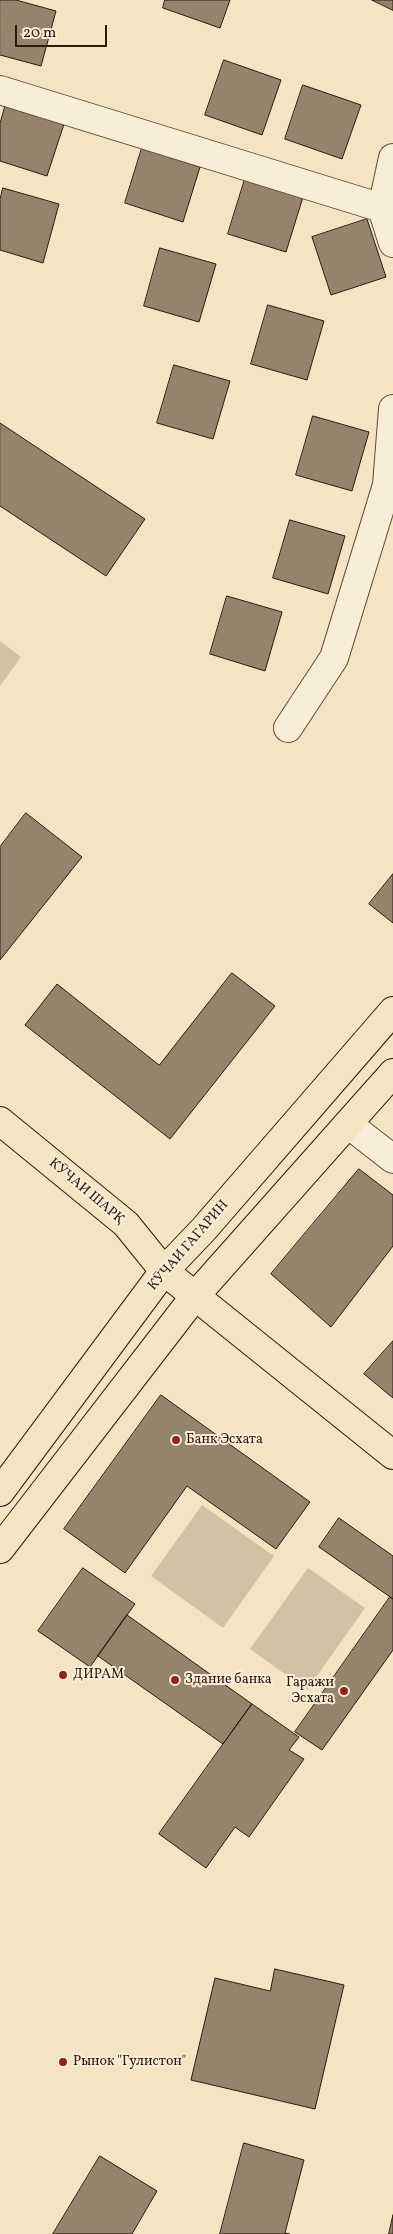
<!DOCTYPE html>
<meta charset="utf-8">
<style>
body{margin:0}
#map{position:relative;width:393px;height:2234px;overflow:hidden;background:#f4e5c2;font-family:Vollkorn,serif}
canvas{display:block}
.scale{position:absolute;left:15px;top:25px;width:92px;height:22px;box-sizing:border-box;border:2px solid #2c1a11;border-top:0;padding-left:6px;font-size:15px;line-height:18px;white-space:nowrap;color:#2c1a11;-webkit-text-stroke:4px #f8eed7;paint-order:stroke}
</style>
<div id="map">
<canvas width="393" height="2234"></canvas>
<div class="scale">20 m</div>
</div>
<script>
const context = document.querySelector('canvas').getContext('2d');
context.lineJoin = 'round';
function fill(path, color) { context.fillStyle = color; context.fill(path, 'evenodd'); }
function trace(path, color, width, dash) { context.strokeStyle = color; context.lineWidth = width; context.lineCap = dash ? 'butt' : 'round'; context.setLineDash(dash || []); context.stroke(path); }
function label(font, color, halo, rows, align = 'center') {
  context.font = font + ' Vollkorn,serif'; context.lineWidth = 4; context.setLineDash([]); context.textBaseline = 'middle'; context.strokeStyle = halo; context.fillStyle = color; for (const [text, x, y, turn = 0] of rows) {
    context.save(); context.translate(x, y); context.rotate((+turn || 0) * Math.PI / 180); context.textAlign = isNaN(turn) ? turn : align; if (halo) context.strokeText(text, 0, 0); context.fillText(text, 0, 0); context.restore();
  }
}
fill(new Path2D(`
 M0 641 21 657 0 686Z
 M202 1505 274 1556 223 1628 151 1576Z
 M308 1568 365 1608 307 1690 250 1649Z`), '#d2c2a4');
const building = new Path2D(`
 M0 0H16L56 11 41 66 0 55Z
 M165 0H230L220 28 163 8Z
 M372 0H393V10Z
 M224 60 281 80 262 135 205 115Z
 M303 85 361 105 342 159 285 139Z
 M6 103 65 121 47 176 0 161V124Z
 M142 148 200 167 183 222 125 203Z
 M245 179 303 197 286 252 228 234Z
 M3 188 59 204 43 263 0 250V200Z
 M367 219 386 277 331 295 312 237Z
 M160 248 216 264 199 322 144 306Z
 M268 305 324 321 307 380 251 364Z
 M174 365 230 381 213 439 157 423Z
 M313 416 369 432 352 491 296 475Z
 M0 423 145 519 106 576 0 506Z
 M290 520 345 536 328 594 273 578Z
 M227 596 282 612 265 671 210 654Z
 M26 813 82 857 0 960V847Z
 M393 874V923L369 904Z
 M232 973 275 1006 170 1139 25 1025 57 984 159 1065Z
 M359 1169 393 1195V1246L331 1327 271 1274Z
 M393 1341V1398L364 1374Z
 M161 1395 310 1502 276 1549 187 1486 125 1573 64 1529Z
 M339 1518 393 1556V1599L319 1547Z
 M83 1568 135 1604 90 1667 38 1631Z
 M390 1597 393 1599V1650L322 1750 295 1732Z
 M127 1615 252 1704 223 1744 98 1656Z
 M252 1704 299 1737 289 1750 304 1759 249 1837 235 1827 206 1868 159 1834Z
 M275 1969 344 1985 315 2109 191 2080 215 1978 270 1991Z
 M244 2143 304 2160 285 2233 290 2234H220Z
 M100 2156 157 2191 132 2234H53Z
 M393 2215V2234H389Z`);
fill(building, '#94846d');
trace(building, '#2c1a11', 1);
const minor = new Path2D(`
 M0 90 382 208
 M393 158 382 208 393 243
 M288 728 334 658 387 485 393 409
 M348 1124 393 1159`);
const major = new Path2D(`
 M0 1121 126 1224 164 1271 393 1455`);
const highway = new Path2D(`
 M0 1492 164 1271 204 1229 393 1011
 M0 1549 195 1296 393 1073`);
trace(minor, '#5e4d3d', 30);
trace(major, '#2c1a11', 30);
trace(highway, '#2c1a11', 30);
trace(minor, '#f8eed7', 28);
trace(major, '#f4e5c2', 28);
trace(highway, '#f4e5c2', 28);
for (const [x, y, r, color] of [
 [176,1440,5,"#8f2418"],
 [63,1675,5,"#8f2418"],
 [175,1680,5,"#8f2418"],
 [344,1691,5,"#8f2418"],
 [63,2062,5,"#8f2418"]
]) { const dot = new Path2D(); dot.arc(x, y, r, 0, 2 * Math.PI); context.fillStyle = color; context.fill(dot); trace(dot, '#f8eed7', 2); }
label('14px', '#2c1a11', '#f8eed7', [
 ["КӮЧАИ ШАРҚ",86,1192,40],
 ["КӮЧАИ ГАГАРИН",189,1246,-49]
]);
label('14px', '#2c1a11', '#f8eed7', [
 ["Банк Эсхата",186,1440],
 ["ДИРАМ",73,1675],
 ["Здание банка",185,1680],
 ["Гаражи",334,1683,"right"],
 ["Эсхата",334,1699,"right"],
 ["Рынок \"Гулистон\"",73,2062]
], 'left');
</script>
